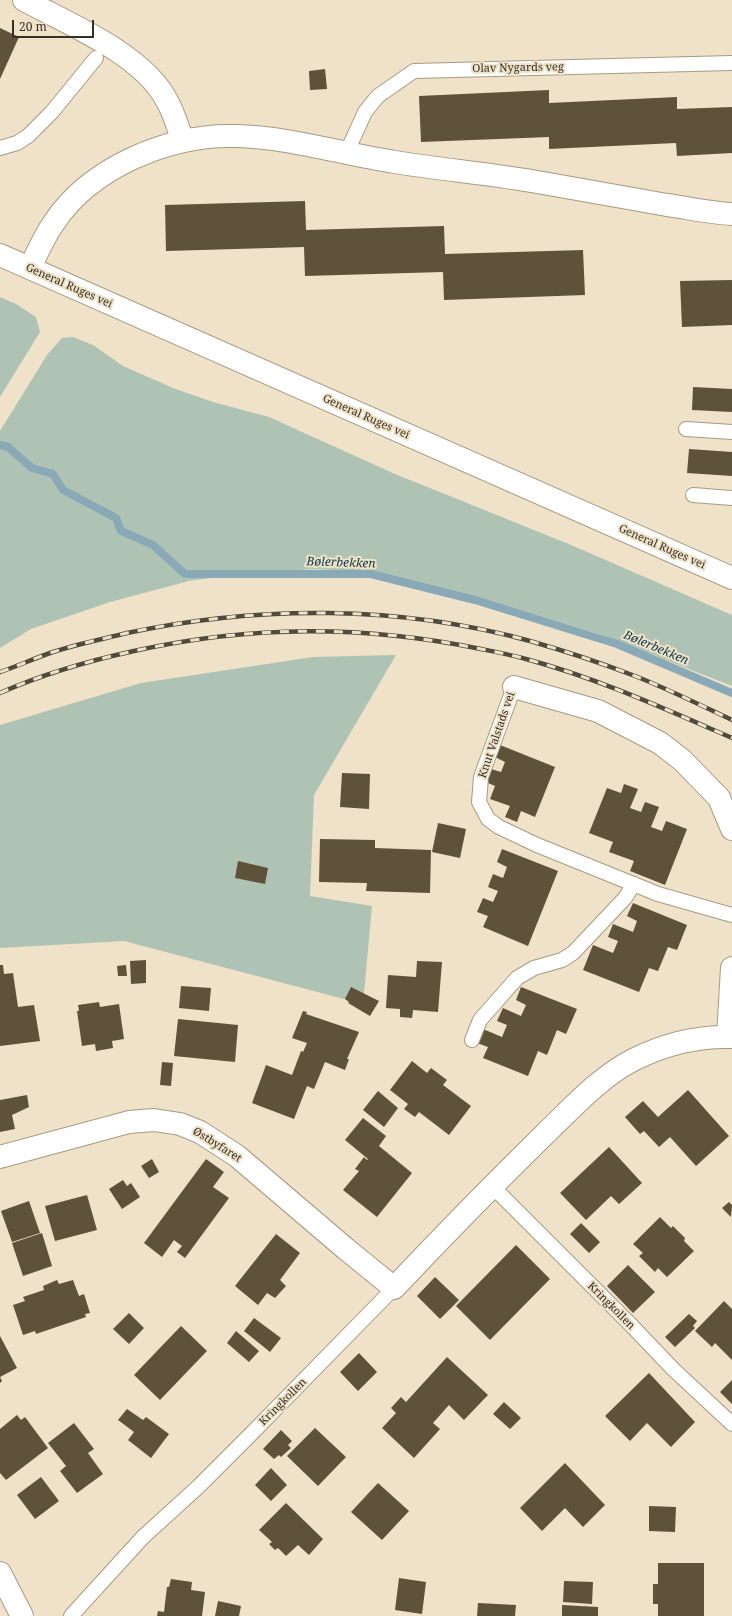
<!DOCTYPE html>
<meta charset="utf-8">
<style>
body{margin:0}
#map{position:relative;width:732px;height:1616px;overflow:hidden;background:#efe2c8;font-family:"Noto Serif",serif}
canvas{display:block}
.scale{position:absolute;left:12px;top:20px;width:82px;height:18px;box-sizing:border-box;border:2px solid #353026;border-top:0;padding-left:5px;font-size:12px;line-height:14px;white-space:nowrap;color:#353026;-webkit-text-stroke:3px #efe2c8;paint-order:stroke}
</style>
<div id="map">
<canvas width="732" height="1616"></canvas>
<div class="scale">20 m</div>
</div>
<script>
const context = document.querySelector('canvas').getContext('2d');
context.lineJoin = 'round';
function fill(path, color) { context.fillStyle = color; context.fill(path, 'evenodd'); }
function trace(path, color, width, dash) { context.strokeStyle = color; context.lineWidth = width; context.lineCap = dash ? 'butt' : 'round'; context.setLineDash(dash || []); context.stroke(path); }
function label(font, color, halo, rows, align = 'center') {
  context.font = font + ' "Noto Serif",serif'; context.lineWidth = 4; context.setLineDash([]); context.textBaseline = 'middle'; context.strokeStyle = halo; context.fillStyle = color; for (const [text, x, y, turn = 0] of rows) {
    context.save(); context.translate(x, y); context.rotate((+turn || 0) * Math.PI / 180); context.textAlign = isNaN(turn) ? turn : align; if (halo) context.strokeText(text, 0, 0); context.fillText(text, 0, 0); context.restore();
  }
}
fill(new Path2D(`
 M0 297 16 304 36 317 40 332 0 397Z
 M73 337 93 345 123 366 173 388 213 402 269 417 395 474 571 545 732 615V686L602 635 483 599 374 572 313 569 248 573 189 581 110 602 31 629 0 648V431L47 355 62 338Z
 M396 655 314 795 310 896 372 906 363 1004 124 941 0 948V725L141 683 313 657Z`), '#afc3b4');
trace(new Path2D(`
 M0 445 8 447 32 468 53 474 63 490 116 518 121 531 153 545 185 574H371L475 600 617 644 732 693`), '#89a9b7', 8);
fill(new Path2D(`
 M0 28 19 37 0 79Z
 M325 69 327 89 310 90 309 71Z
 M549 90V103L677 97V109L732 107V153L677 156 676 143 549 149V137L421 142 419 96Z
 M305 201 306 230 444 226 445 254 583 250 585 295 444 300 443 272 305 276 304 247 166 251 165 205Z
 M732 280V325L682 327 680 281Z
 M693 387 732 389V412L692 410Z
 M689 449 732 452V476L687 473Z
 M500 745 555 767 535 817 521 811 517 822 505 817 510 806 490 799 495 786 486 782 491 769 501 772 505 762 495 757Z
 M342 773 370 774 369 809 340 807Z
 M624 784 638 789 630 808 641 812 645 802 659 807 651 827 662 831 666 821 687 829 665 885 630 871 634 861 609 852 613 842 589 833 607 788 621 793Z
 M438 823 466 829 460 858 432 852Z
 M320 839 375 840V848L431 850 430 893 366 891 367 883 319 882Z
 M502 849 558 871 528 946 483 927 488 916 477 912 483 898 493 902 498 891 488 887 493 874 503 878 507 867 497 862Z
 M238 861 268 868 265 884 235 878Z
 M633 903 687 925 677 950 668 947 658 971 649 968 639 992 583 970 593 945 613 953 618 941 608 937 613 924 633 932 637 921 627 916Z
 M146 960V983L131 984 130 961Z
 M417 961 442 962 438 1012 413 1010 412 1018 400 1017V1009L386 1008 388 975 416 977Z
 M0 965H3L4 974 13 973 18 1007 34 1005 40 1041 0 1046Z
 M126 965 127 976H118L117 966Z
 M181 986 211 988 209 1011 179 1008Z
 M351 987 379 1001 370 1016 348 1003 349 1002 345 999Z
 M521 987 577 1009 566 1034 557 1030 547 1055 538 1051 528 1076 483 1058 488 1047 477 1043 483 1029 502 1037 507 1025 497 1021 503 1008 521 1016 526 1005 516 1000Z
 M99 1002 100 1007 119 1004 124 1039 112 1041 113 1048 96 1051 95 1044 82 1046 77 1011H79L78 1005Z
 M303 1011 307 1012 306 1014 359 1032 347 1059H349L345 1070 325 1062 314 1089 307 1086 294 1119 252 1103 266 1065 292 1075 301 1051 303 1052 307 1043 292 1038Z
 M178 1019 238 1025 235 1062 174 1056Z
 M412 1061 427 1073 431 1068 447 1080 443 1085 471 1106 449 1135 419 1112 415 1117 404 1109 408 1104 390 1090Z
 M162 1062 173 1063 171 1086 160 1085Z
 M688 1090 729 1136 696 1166 670 1137 659 1147 644 1131 640 1134 625 1117 643 1101 658 1117Z
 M378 1091 398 1108 384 1127 363 1110Z
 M27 1095 29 1107 12 1115 15 1129 0 1132V1100Z
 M363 1118 386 1136 379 1146 412 1173 377 1217 343 1190 359 1171 355 1169 364 1157 367 1160 368 1159 345 1140Z
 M609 1147 642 1183 619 1204 611 1196 586 1220 560 1193Z
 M152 1159 159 1172 149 1178 141 1166Z
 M206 1159 224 1172 213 1187 229 1198 185 1258 177 1252 182 1246 174 1240 162 1257 144 1243Z
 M123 1180 127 1186 131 1183 140 1197 122 1209 109 1189Z
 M87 1195 97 1230 55 1241 45 1206Z
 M29 1201 40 1233 12 1242 1 1211Z
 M729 1202 732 1205 731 1217 722 1208Z
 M660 1217 671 1228 673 1226 685 1238 684 1241 694 1251 667 1277 658 1268 655 1272 639 1256 643 1253 633 1244Z
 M581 1223 600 1242 589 1253 570 1234Z
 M42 1233 52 1266 23 1276 12 1243Z
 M276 1234 300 1253 280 1280 286 1286 275 1298 267 1293 258 1305 235 1286Z
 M516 1245 550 1279 490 1340 456 1306Z
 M628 1265 655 1292 633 1313 607 1286Z
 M435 1277 459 1300 440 1319 417 1296Z
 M57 1280 59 1284 73 1280 79 1296 84 1294 90 1313 85 1314 86 1317 36 1334 35 1331 23 1335 13 1305 25 1301 23 1297 44 1290 43 1286Z
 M724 1301 732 1309V1360L715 1343 712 1347 695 1331Z
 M129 1313 144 1328 129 1344 113 1329Z
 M689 1314 697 1321 693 1326 695 1328 675 1347 665 1337Z
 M254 1318 281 1338 270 1352 244 1331Z
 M181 1326 207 1351 160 1400 134 1375Z
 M236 1331 259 1351 249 1362 227 1343Z
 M0 1336 17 1368 0 1377 2 1381 0 1383Z
 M359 1353 377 1372 358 1391 340 1372Z
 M447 1357 488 1395 464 1420 449 1405 433 1423 440 1429 414 1458 382 1428 396 1413 391 1408 401 1397 406 1402Z
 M649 1373 695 1422 671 1447 647 1423 630 1441 605 1416Z
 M732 1380V1404L720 1392Z
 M504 1402 521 1418 510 1429 493 1414Z
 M127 1409 143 1420 146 1417 169 1434 151 1458 128 1440 134 1432 118 1420Z
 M17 1415 21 1420 25 1417 48 1448 6 1480 0 1473V1429Z
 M74 1423 94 1449 88 1453 103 1474 77 1493 60 1471 66 1466 48 1443Z
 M315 1428 346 1457 318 1486 287 1456Z
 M281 1430 292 1441 288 1445 291 1448 281 1457 279 1455 274 1459 263 1449Z
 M565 1463 605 1505 583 1527 565 1508 542 1531 520 1508Z
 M271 1468 287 1485 271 1501 255 1485Z
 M41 1477 59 1501 35 1519 17 1495Z
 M378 1483 409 1511 382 1540 351 1512Z
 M286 1503 323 1539 309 1555 298 1545 286 1556 278 1548 275 1550 269 1544 272 1542 259 1530Z
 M649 1506 676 1507 675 1532 649 1531Z
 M658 1563H704V1616H658V1604H653V1584H658Z
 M399 1578 426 1582 422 1614 395 1610Z
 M171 1579 192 1582 191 1590 205 1592 202 1616H157L158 1611 164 1612 167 1587H169Z
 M564 1581 593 1582 592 1604 563 1602Z
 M218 1601 241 1606 239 1616H215Z
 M478 1603 516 1605 515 1616H477Z
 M562 1605 598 1607V1616H562Z`), '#5e523a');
const lane = new Path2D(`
 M0 148 17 143 28 136 52 112 96 58
 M346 154 365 112 378 96 414 71 732 63
 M686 429 732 432
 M693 495 732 498
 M514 687 481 777 479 802 488 819 499 827 537 845 658 894 732 915
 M472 1040 480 1020 517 978 534 968 562 960 573 953 625 898 634 884
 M492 1186 632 1326 673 1369 732 1424
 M71 1616 143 1537 198 1487 252 1433 394 1288`);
const street = new Path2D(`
 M24 0C69 24 144 55 167 101 174 113 178 128 183 141
 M30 268C37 253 44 237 53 224 90 167 170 134 236 136 289 137 342 154 395 162 444 170 494 174 543 183 584 190 626 198 667 205 689 208 710 213 732 214
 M514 687 598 711 660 743 682 760 719 798 732 829
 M728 1036 732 968
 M0 1157 129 1122 154 1120 180 1124 200 1132 237 1156 346 1249 394 1288C444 1235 495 1183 547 1132 574 1106 601 1076 635 1059 665 1044 699 1036 732 1037
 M0 1573 22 1616`);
const secondary = new Path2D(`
 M0 255 732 578`);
trace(lane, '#a69a82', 16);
trace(street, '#a69a82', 24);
trace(secondary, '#a69a82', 24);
trace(lane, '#fff', 14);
trace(street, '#fff', 22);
trace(secondary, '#fff', 22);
const rail = new Path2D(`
 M0 672C18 666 35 658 53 652 77 644 103 639 127 633 259 605 400 605 530 641 565 651 601 663 635 676 668 689 700 705 732 720
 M0 693C43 674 88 661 134 651 252 625 363 625 481 649 496 652 512 655 526 659 597 678 665 709 732 738`);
trace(rail, '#514b3e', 4.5);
trace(rail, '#efe2c8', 3, [9]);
label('11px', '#353026', '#efe2c8', [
 ["Olav Nygards veg",518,68,-1],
 ["General Ruges vei",69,286,24],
 ["General Ruges vei",366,417,24],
 ["General Ruges vei",662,547,24],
 ["Knut Valstads vei",497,735,-71],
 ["Østbyfaret",217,1145,32],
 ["Kringkollen",611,1306,45],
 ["Kringkollen",283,1402,-45]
]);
label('italic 12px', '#073748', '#efe2c8', [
 ["Bølerbekken",341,563,2],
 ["Bølerbekken",656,648,23]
]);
</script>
